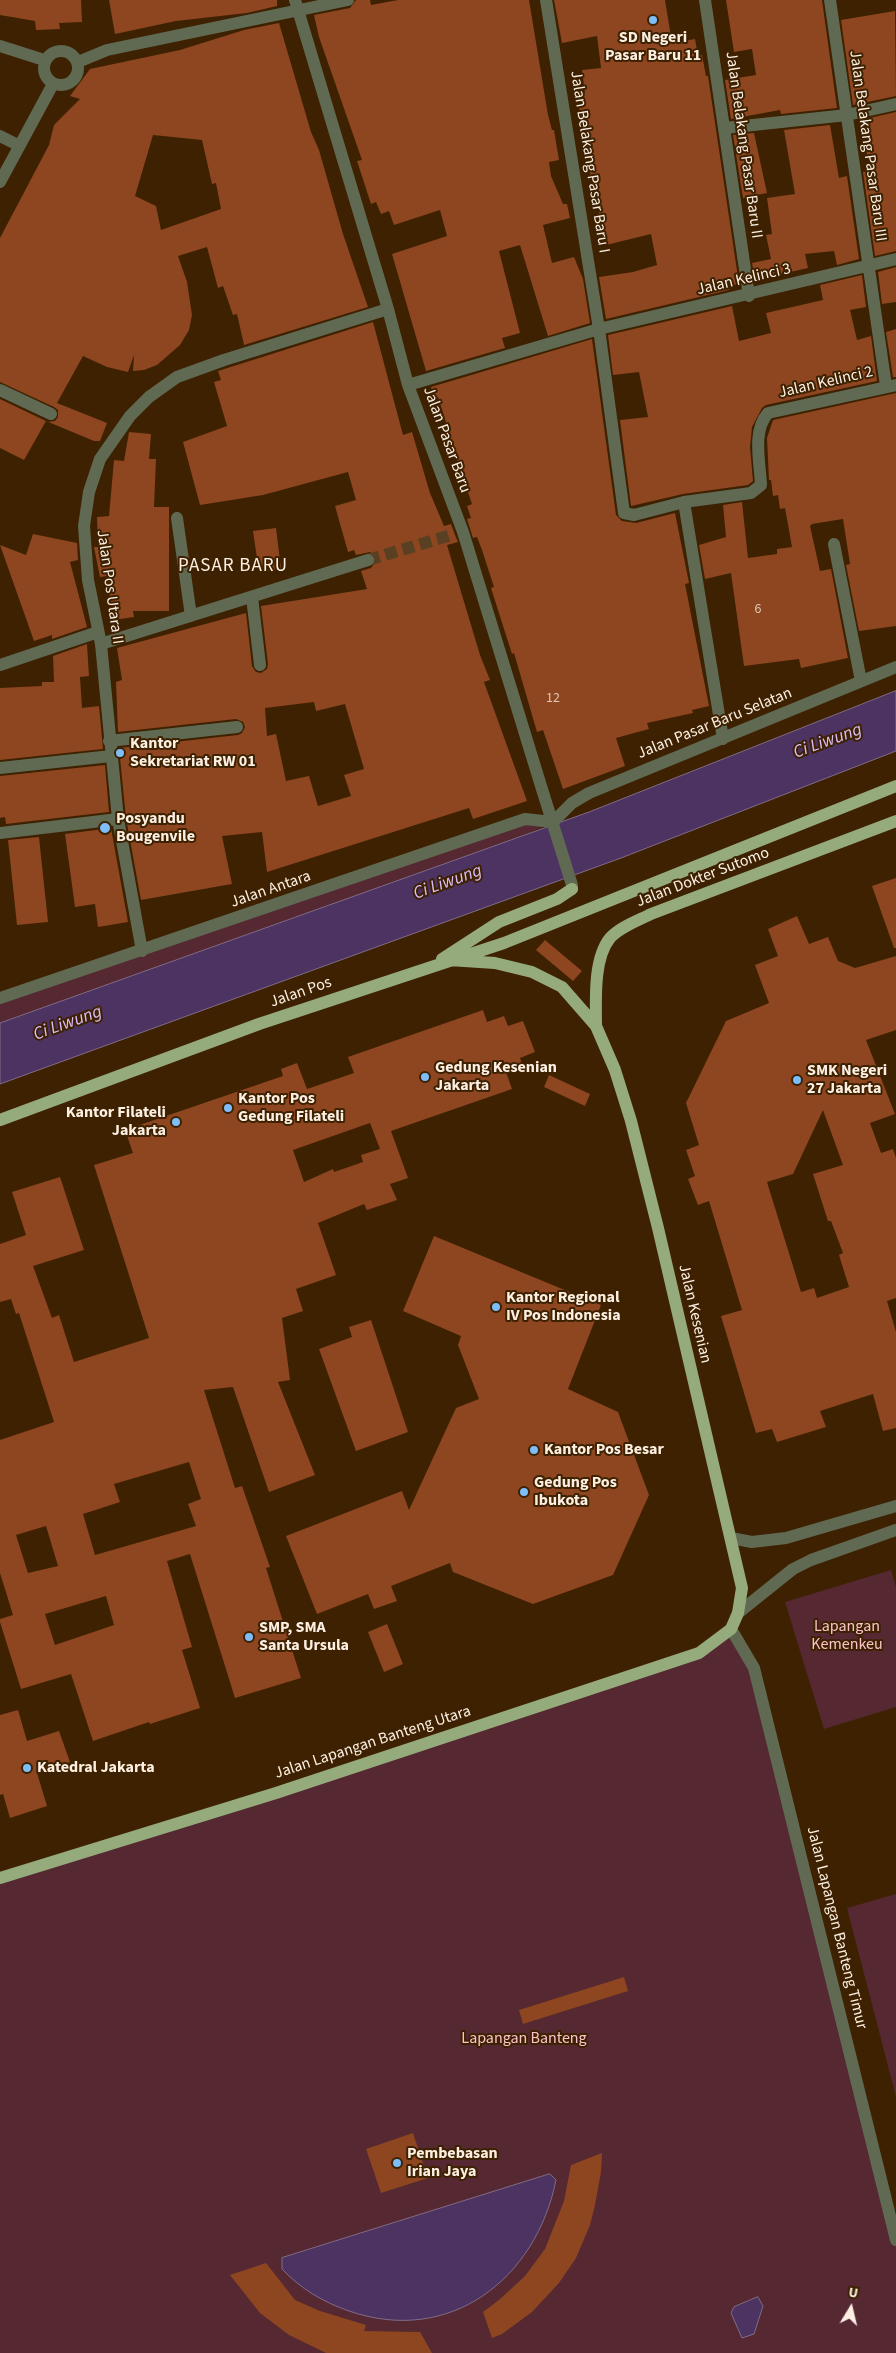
<!DOCTYPE html>
<style>
body{margin:0}
#map{position:relative;width:896px;height:2353px;overflow:hidden;background:#3d2100;font-family:"Source Sans 3",sans-serif}
canvas{display:block}
.north{position:absolute;left:826px;top:2283px;width:50px;height:50px;-webkit-text-stroke:4px #3d2100;paint-order:stroke;rotate:9deg;font-size:14px;font-weight:700;line-height:20px;text-align:center;color:#fdf0e3}
.north::after{content:'';display:block;margin:auto;width:18px;height:22px;background:#fdf0e3;clip-path:polygon(50% 0,100% 100%,50% 72%,0 100%)}
</style>
<div id="map">
<canvas width="896" height="2353"></canvas>
<div class="north">U</div>
</div>
<script>
const context = document.querySelector('canvas').getContext('2d');
context.lineJoin = 'round';
function fill(path, color) { context.fillStyle = color; context.fill(path, 'evenodd'); }
function trace(path, color, width, dash) { context.strokeStyle = color; context.lineWidth = width; context.lineCap = dash ? 'butt' : 'round'; context.setLineDash(dash || []); context.stroke(path); }
function label(font, color, halo, rows, align = 'center') {
  context.font = font + ' "Source Sans 3",sans-serif'; context.lineWidth = 4; context.setLineDash([]); context.textBaseline = 'middle'; context.strokeStyle = halo; context.fillStyle = color; for (const [text, x, y, turn = 0] of rows) {
    context.save(); context.translate(x, y); context.rotate((+turn || 0) * Math.PI / 180); context.textAlign = isNaN(turn) ? turn : align; if (halo) context.strokeText(text, 0, 0); context.fillText(text, 0, 0); context.restore();
  }
}
fill(new Path2D(`
 M525 819 553 822 527 834 0 1023V1000Z
 M891 1570 896 1587V1707L824 1729 785 1602Z
 M731 1629 744 1650 896 2243V2353H0V1877L699 1653Z
 M896 1894V2097L847 1908Z`), '#552832');
const water = new Path2D(`
 M896 691V751L621 858 0 1084V1023L589 812Z
 M550 2174 556 2180C536 2279 450 2346 349 2311 323 2302 301 2289 282 2269V2258Z
 M758 2297 763 2306 754 2334 742 2338 731 2313 734 2307Z`);
fill(water, '#4c3361');
trace(water, '#816c88', 1);
fill(new Path2D(`
 M0 0H81L82 22 59 23 60 29 36 30 35 21 0 15Z
 M109 0H277V6L247 13 176 21 115 34Z
 M356 0H370L371 5 398 0H529L548 115 552 130H554L559 160 549 162 551 176 563 204H567L570 218 543 225 552 263 574 257 583 279 590 323 548 336 520 245 499 251 520 333 502 338 505 348 426 371 392 254 447 236 440 210 394 225 389 211 381 214 376 202 371 204 357 161 362 160 319 37 314 15 350 8Z
 M554 0H665L672 43 695 39 698 56 702 55 706 76H708L739 284 728 286 729 290 606 319 599 277 633 272 657 265 651 234 606 245 588 164 577 94 585 93 582 70 601 68 597 36 562 43Z
 M726 0H822L837 108 781 114 780 110 731 119 725 80 756 75 752 49 734 52Z
 M895 11 896 96 853 105 841 20Z
 M279 23 311 132 319 150 343 234 368 307 244 345 237 314 233 315 223 286 218 288 207 247 178 256 187 282 192 315 189 330 180 345 157 365 144 370 133 371 134 355 128 372 107 367 83 356 57 403 107 423 100 441H94L46 421 24 460 0 448V399L48 422 55 421 58 417V410L54 407 0 382V238L49 145 54 125 80 99 70 96 90 69 180 50 244 30ZM153 135 202 140 212 184 216 183 221 209 161 230 156 206 135 196Z
 M896 112V251L875 256 863 172 870 171 861 120Z
 M830 125 839 178 847 176 859 259 837 265 834 251 805 254 808 268 755 280 752 263 771 259 766 235 772 234 767 198 795 194 784 130Z
 M754 133 767 193 743 198 733 135Z
 M896 267V302L882 304 878 272Z
 M862 275 866 307 850 310 857 340 871 336 877 381 766 405 762 408 752 427 750 447 753 481 748 485 683 494 631 506 620 420 648 417 639 372 613 375 608 335 732 306 739 341 771 333 766 313 823 300 820 285Z
 M373 322 403 435 412 432 430 493 444 526 451 524 455 535 458 542 447 545 480 655 490 680 484 682 527 801 473 819 469 808 267 872 262 832 222 836 232 884 141 900 126 818 119 748 238 735 242 733 245 727 243 722 236 719 118 732 116 682 122 680 117 648 246 613 252 666 256 672 261 673 267 669 268 664 261 606 367 589 361 571 371 568 376 561V557L370 552 356 555 354 550 348 552 335 506 356 500 348 472 263 495 200 505 183 442 227 426 214 382 221 380 218 371ZM314 702 316 711 345 704 364 769 344 775 351 796 318 806 309 776 286 781 276 734 267 736 265 708Z
 M896 329V377H893L886 332Z
 M592 339 616 515 622 521 636 523 675 513 689 583 685 584 709 706 692 710 693 713 647 723 649 729 616 738 625 766 563 789 543 730 537 732 514 653 512 654 491 588 494 587 482 550 477 537 473 538 467 519 471 518 467 506 472 504 453 448 450 449 445 437 450 435 438 397 434 398 431 387Z
 M896 393V626L859 631 846 565 850 564 843 519 812 524 810 526 820 571 831 569 848 658 801 668 799 659 744 666 731 573 705 579 699 545 726 537 723 505 742 502 748 558 777 554V549L792 547 785 508 780 509 778 495 773 496 771 480H769L767 438 773 420Z
 M129 432 151 434 149 459H156L154 507H169V611H133L134 617 113 620 107 576 100 577 94 547H98L97 517 109 516 114 460 124 461Z
 M276 528 281 569 259 572 253 531Z
 M33 534 77 543 78 560 70 562 87 627 52 639V635L34 641 0 545 26 555Z
 M87 644 89 676 80 677 82 708 99 706 103 749 0 760V688L42 686V682H54L53 656Z
 M105 765 109 812 6 824 5 817 0 818V776Z
 M111 828 128 922 98 927 95 904 75 907 65 834Z
 M39 837 48 922 17 925 8 840Z
 M896 878V948H894L872 886Z
 M797 916 809 944 828 937 838 961 855 968 896 956V1030L866 1040 895 1114 870 1123 881 1153 893 1149 896 1158V1298L887 1301 896 1332V1428L883 1431 873 1394 820 1411 826 1427 777 1442 772 1429 756 1433 721 1316 742 1310 709 1201 698 1205 688 1179 695 1176 686 1150 699 1145 686 1103 726 1021 769 1003 755 965 778 956 768 929ZM823 1110 843 1165 813 1174 828 1221H831L843 1253 839 1255 849 1287 817 1298 814 1288 801 1292 767 1182 793 1174Z
 M545 940 582 971 573 981 536 950Z
 M483 1010 487 1022 504 1016 508 1026 523 1021 535 1052 520 1058 523 1066 506 1072 512 1089 391 1131 408 1178 390 1184 397 1200 367 1210 364 1204 318 1223 336 1275 296 1289 303 1311 282 1318 290 1380 278 1382 315 1475 269 1492 233 1387 204 1390 235 1488 242 1486 270 1567 266 1568 301 1678 235 1698 190 1554 167 1561 192 1647 182 1650 200 1708 150 1724 149 1722 93 1741 71 1674 21 1689 0 1622V1619L13 1615 0 1573V1440L54 1422 19 1313 16 1314 11 1299 0 1302V1244L26 1235 12 1192 60 1177 84 1250 33 1266 52 1318 59 1315 74 1362 149 1338 94 1165 133 1153 125 1130 283 1076 281 1069 297 1063 307 1089 354 1073 348 1057ZM370 1123 380 1149 361 1155 363 1162 334 1172 333 1169 304 1182 293 1150ZM189 1462 201 1499 188 1504 196 1526 95 1555 83 1514 120 1502 114 1484ZM46 1526 58 1566 28 1573 16 1535ZM106 1596 114 1625 55 1645 45 1614Z
 M549 1075 590 1094 585 1106 544 1087Z
 M434 1236 601 1305 568 1389 618 1412 649 1495 613 1575 533 1604 453 1572 450 1563 391 1586 397 1601 374 1609 368 1594 317 1614 286 1536 402 1491 409 1510 456 1408 479 1399 458 1345 461 1336 403 1311Z
 M371 1320 408 1432 356 1451 319 1349 352 1337 349 1327Z
 M387 1624 403 1664 384 1672 368 1632Z
 M18 1710 27 1741 59 1731 70 1762 37 1773 47 1806 10 1818 3 1794 0 1795V1715Z
 M624 1977 628 1991 523 2024 519 2010Z
 M413 2133 428 2178 381 2193 366 2149Z
 M602 2153 601 2172 595 2205 590 2225 576 2258 559 2283 532 2312 502 2334 492 2338 483 2312 499 2300 525 2276 545 2249 564 2201 571 2165Z
 M266 2263 295 2300 320 2311 366 2325 364 2331 420 2332 432 2353H326L289 2335 260 2313 230 2275Z`), '#8d461f');
trace(new Path2D(`
 M368 560 451 535`), '#5a4022', 12, [12, 6]);
trace(new Path2D(`
 M295 0 388 309 408 385 463 532 541 786 572 885V889
 M546 0 599 329 624 513 634 515 684 502 751 493 761 485C760 462 752 431 768 413L896 385
 M705 0 749 296
 M830 0 886 386
 M0 46 44 60
 M44 68a17 17 0 1 1 34 0a17 17 0 1 1-34 0Z
 M78 62 107 50 348 0
 M725 128 847 115 896 104
 M0 136 18 145
 M0 182 53 84
 M408 385 599 329 896 259
 M0 390 51 414
 M684 502 723 739
 M177 518 191 616
 M834 544 861 681
 M252 597 260 665
 M101 644 368 560
 M0 665 98 632
 M109 741 237 727
 M0 768 111 756
 M553 822 572 803 589 793 896 667
 M0 833 118 819
 M142 951 118 819 101 644 88 580 84 526 89 492 100 459 130 416 149 397 177 377 224 360 388 309
 M0 998 525 819 553 822
 M731 1538 752 1542 786 1538 896 1506
 M738 1613 793 1569 811 1560 896 1530
 M731 1629 754 1668 896 2240`), '#606a53', 12);
trace(new Path2D(`
 M442 959 499 922 557 899 572 889
 M596 1026C596 1001 593 959 610 938 620 927 637 921 651 914L896 821
 M0 1120 259 1024 504 943 896 786
 M0 1878 276 1793 699 1653 731 1629 738 1613 742 1588 658 1228 631 1121 615 1070 596 1026 562 987 532 972 495 963 449 960`), '#96ab7c', 12);
for (const [x, y, r, color] of [
 [653,20,5,"#7dbef9"],
 [120,753,5,"#7dbef9"],
 [105,828,6,"#7dbef9"],
 [425,1077,5,"#7dbef9"],
 [797,1080,5,"#7dbef9"],
 [228,1108,5,"#7dbef9"],
 [176,1122,5,"#7dbef9"],
 [496,1307,5,"#7dbef9"],
 [534,1450,5,"#7dbef9"],
 [524,1492,5,"#7dbef9"],
 [249,1637,5,"#7dbef9"],
 [27,1768,5,"#7dbef9"],
 [397,2163,5,"#7dbef9"]
]) { const dot = new Path2D(); dot.arc(x, y, r, 0, 2 * Math.PI); context.fillStyle = color; context.fill(dot); trace(dot, '#3d2100', 2); }
label('14px', '#e1c6b2', null, [
 ["6",758,610],
 ["12",553,699]
]);
label('bold 16px', '#fdf0e3', '#3d2100', [
 ["SD Negeri",653,38,"center"],
 ["Pasar Baru 11",653,56,"center"],
 ["Kantor",130,744],
 ["Sekretariat RW 01",130,762],
 ["Posyandu",116,819],
 ["Bougenvile",116,837],
 ["Gedung Kesenian",435,1068],
 ["Jakarta",435,1086],
 ["SMK Negeri",807,1071],
 ["27 Jakarta",807,1089],
 ["Kantor Pos",238,1099],
 ["Gedung Filateli",238,1117],
 ["Kantor Filateli",166,1113,"right"],
 ["Jakarta",166,1131,"right"],
 ["Kantor Regional",506,1298],
 ["IV Pos Indonesia",506,1316],
 ["Kantor Pos Besar",544,1450],
 ["Gedung Pos",534,1483],
 ["Ibukota",534,1501],
 ["SMP, SMA",259,1628],
 ["Santa Ursula",259,1646],
 ["Katedral Jakarta",37,1768],
 ["Pembebasan",407,2154],
 ["Irian Jaya",407,2172]
], 'left');
label('16px', '#fdf0e3', '#3d2100', [
 ["Jalan Belakang Pasar Baru II",743,145,82],
 ["Jalan Belakang Pasar Baru III",867,146,82],
 ["Jalan Belakang Pasar Baru I",589,162,81],
 ["Jalan Kelinci 3",744,280,-13],
 ["Jalan Kelinci 2",826,383,-13],
 ["Jalan Pasar Baru",446,440,70],
 ["Jalan Pos Utara II",109,587,82],
 ["Jalan Pasar Baru Selatan",715,724,-22],
 ["Jalan Dokter Sutomo",703,878,-21],
 ["Jalan Antara",271,890,-19],
 ["Jalan Pos",301,993,-19],
 ["Jalan Kesenian",694,1314,77],
 ["Jalan Lapangan Banteng Utara",373,1743,-18],
 ["Jalan Lapangan Banteng Timur",836,1928,76]
]);
label('16px', '#fbc2cc', '#3d2100', [
 ["Lapangan",847,1627],
 ["Kemenkeu",847,1645],
 ["Lapangan Banteng",524,2039]
]);
label('italic 18px', '#dbbdfa', '#3d2100', [
 ["Ci Liwung",828,742,-20],
 ["Ci Liwung",448,883,-20],
 ["Ci Liwung",68,1024,-20]
]);
context.letterSpacing = '1px';
label('19px', '#fdf0e3', '#3d2100', [
 ["PASAR BARU",233,567]
]);
context.letterSpacing = '0px';
</script>
